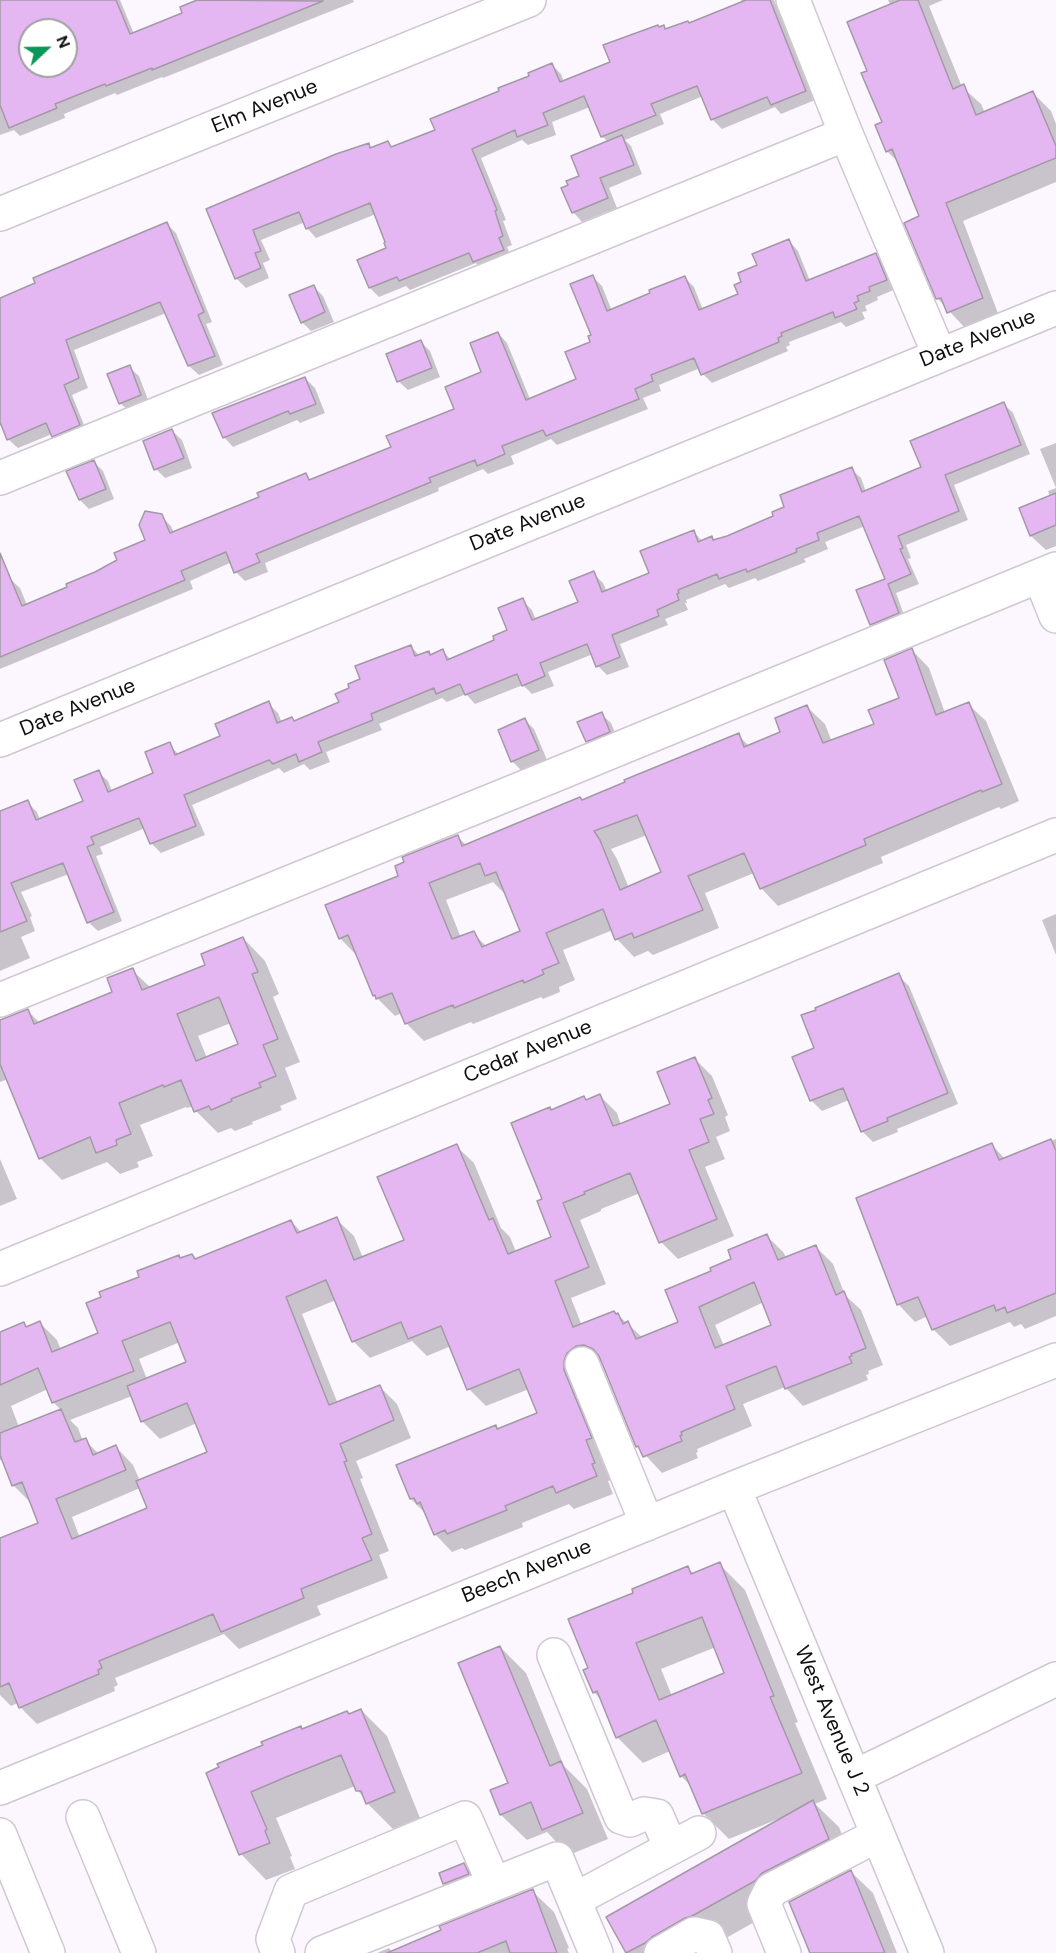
<!DOCTYPE html>
<style>
body{margin:0}
#map{position:relative;width:1056px;height:1953px;overflow:hidden;background:#fcf6fe;font-family:"DM Sans",sans-serif}
canvas{display:block}
.north{position:absolute;left:18px;top:18px;width:60px;height:60px;box-sizing:border-box;background:#fff;border:2px solid #a09fa0;border-radius:50%;rotate:68deg;font-size:16px;font-weight:700;line-height:24px;text-align:center;color:#110e12}
.north::after{content:'';display:block;margin:auto;width:21px;height:27px;background:#0a985a;clip-path:polygon(50% 0,100% 100%,50% 72%,0 100%)}
</style>
<div id="map">
<canvas width="1056" height="1953"></canvas>
<div class="north">N</div>
</div>
<script>
const context = document.querySelector('canvas').getContext('2d');
context.lineJoin = 'round';
function fill(path, color) { context.fillStyle = color; context.fill(path, 'evenodd'); }
function trace(path, color, width, dash) { context.strokeStyle = color; context.lineWidth = width; context.lineCap = dash ? 'butt' : 'round'; context.setLineDash(dash || []); context.stroke(path); }
function label(font, color, halo, rows, align = 'center') {
  context.font = font + ' "DM Sans",sans-serif'; context.lineWidth = 4.5; context.setLineDash([]); context.textBaseline = 'middle'; context.strokeStyle = halo; context.fillStyle = color; for (const [text, x, y, turn = 0] of rows) {
    context.save(); context.translate(x, y); context.rotate((+turn || 0) * Math.PI / 180); context.textAlign = isNaN(turn) ? turn : align; if (halo) context.strokeText(text, 0, 0); context.fillText(text, 0, 0); context.restore();
  }
}
fill(new Path2D(`
 M0 0H120L134 34 184 14 182 8 201 0H353L354 2 163 78 162 77 117 95 115 93 64 114 65 118 20 136 14 130 0 135ZM30 30H66V66H30Z
 M741 0H774L815 100 781 114 775 107 722 129 712 119 703 96 660 114 664 124 625 140 631 146 642 174 609 188 617 208 582 222 573 212 581 177 608 142 602 136 590 107 552 122 556 135 528 145 522 140 481 158 506 220 503 221 512 245 507 247 512 259 483 271 476 263 410 290 406 286 379 297 370 288 388 249 376 214 316 238 307 228 305 222 261 240 270 260 263 263 269 278 246 288 236 278 208 210 368 145 373 149 388 143 393 148 437 131 501 92 552 65 561 74 564 82 612 63 666 30 690 24 742 3Z
 M888 0H943L929 6 962 87 981 104 985 113 1033 93 1051 111 1056 124V182L963 221 999 316 966 329 938 299 921 217 898 162 887 151 884 123 869 72 891 6Z
 M167 224 176 233 212 322 206 324 223 365 199 375 189 366 166 313 74 350 88 388 72 395 88 435 63 445 52 434 18 448 8 439 3 425 0 426V304Z
 M789 241 798 251 810 281 876 255 885 264 896 289 877 297 878 300 865 306 867 311 862 312 865 319 846 327 841 322 789 342 790 345 786 347 788 351 712 383 703 374 700 368 659 385 661 391 643 398 648 409 557 445 551 439 511 456 514 464 488 474 483 469 438 488 439 491 265 563 268 572 245 581 236 572 232 562 190 581 193 589 0 669V583L10 579 20 588 27 605 69 588 95 574 147 541 161 516 171 526 174 533 261 498 305 474 311 480 393 447 456 410 483 373 498 333 507 343 530 399 578 380 592 343V276L602 286 612 311 685 278 694 287 703 310 739 295 743 283 759 266Z
 M314 287 323 296 334 322 311 331 302 322Z
 M421 342 430 351 440 377 408 390 398 381Z
 M129 367 139 376 150 405 130 412 120 403Z
 M305 378 315 388 325 413 300 423 297 420 233 447 224 437Z
 M1004 404 1013 413 1030 454 954 485 968 520 906 545 911 558 908 559 919 584 896 593 907 623 881 634 872 624 886 580 865 526 825 542 828 549 804 559 806 562 758 581 755 578 729 588 725 584 686 600 687 603H685L688 610 665 619 668 625 620 644 629 667 607 675 598 666 593 654 548 672 554 686 532 694 523 685 475 704 466 694 447 702 442 698 379 724 382 730 326 752 330 762 310 770 304 764 284 773 279 768 192 805 205 835 161 853 152 844 145 828 100 847 103 854 96 856 122 921 98 931 88 922 69 874 21 892 32 916 30 917 35 931 21 937 30 958 0 971V813L27 802 37 812 40 820 85 802 98 772 108 781 112 791 155 774 169 744 179 755 221 736 268 703 278 713 282 723 295 722 341 703 351 689 362 680 411 647 420 656 428 653 432 656 443 651 451 660 496 641 509 631 522 600 532 610 536 620 579 603 593 573 603 583 607 592 651 574 694 532 703 542 711 538 715 541 775 517 851 469 861 478 866 492 923 468Z
 M172 431 182 440 192 468 165 478 156 469Z
 M1056 443V488L1040 449Z
 M94 462 103 471 114 499 89 509 80 500Z
 M1056 488V546L1046 550 1031 536 1021 509 1050 497 1048 491Z
 M912 650 929 668 945 713 968 704 986 721 1019 801 1001 809 999 807 881 857 883 863 778 906 761 888 754 873 705 893 719 928 653 955 648 951 634 957 617 939 613 930 563 950 575 980 559 987 560 992 543 999 541 997 473 1024 471 1022 424 1041 406 1023 402 1013 395 1016 374 995 357 956 340 938 400 876 457 836 466 845 583 801 738 735 749 746 782 732 807 707 825 724 832 742 876 725 901 699ZM647 835 663 873 629 888 617 859 611 849ZM493 882 504 893 506 892 522 931 487 947 473 933 461 938 446 900Z
 M601 714 611 723 619 742 596 751 587 741Z
 M525 720 534 729 547 760 522 771 512 761Z
 M1056 914V955L1042 920Z
 M243 938 265 961 279 994 273 997 300 1062 285 1068 297 1099 280 1106 282 1110 252 1122 253 1124 235 1131 231 1128 218 1133 196 1111 194 1106 187 1108 186 1107 140 1125 153 1156 137 1162 139 1167 120 1174 107 1162 62 1180 40 1158 8 1079 0 1082V1022L28 1011 40 1023 114 993 132 970 151 988 207 966ZM231 1023 240 1044 207 1058 198 1036Z
 M898 975 909 986 958 1104 897 1129 898 1132 873 1142 862 1131 849 1100 822 1111 811 1100 816 1048Z
 M695 1059 712 1076 728 1115 725 1117 730 1131 716 1137 725 1159 705 1167 734 1236 678 1259 661 1242 640 1193 601 1209V1211L580 1220 606 1284 571 1298 582 1326 618 1315 643 1338 680 1322 713 1272 733 1260 767 1236 784 1253 786 1258 816 1247 833 1264 845 1295 861 1310 883 1365 868 1371 869 1374 866 1375 868 1380 803 1406 785 1387 743 1404 752 1426 697 1449 698 1452 696 1453 698 1458 662 1473 637 1446 603 1362 592 1364 602 1457 611 1480 608 1481 613 1494 574 1509 569 1504 522 1523 523 1527 465 1550 462 1548 452 1552 435 1534 427 1515 411 1499 495 1427 499 1430 539 1414 529 1389 486 1406 469 1389 451 1346 427 1356 412 1341 370 1358 353 1341 336 1300 302 1314 338 1404 380 1387 397 1404 411 1438 356 1461 363 1478 360 1479 389 1551 379 1555 388 1578 317 1606 321 1615 239 1649 224 1634 115 1678 118 1685 114 1687 115 1691 37 1724 20 1707 18 1703 11 1706 0 1695V1540L39 1524 31 1503 13 1485 3 1459 0 1460V1354L40 1323 57 1340 61 1350 100 1334 141 1278 178 1256 182 1260 192 1255 196 1260 291 1221 302 1233 336 1219 354 1236 363 1258 406 1240 456 1146 474 1163 501 1228 510 1237 516 1252 553 1238 544 1200 552 1111 600 1096 617 1113 621 1125 672 1105ZM764 1302 773 1326 724 1346 715 1325ZM180 1342 188 1363 147 1379 139 1359ZM48 1389 53 1402 61 1410 19 1427 11 1406ZM132 1396 142 1421 160 1439 197 1423 209 1452 140 1481 133 1465 116 1447 99 1454 85 1440 83 1441 78 1428 70 1420ZM140 1488 149 1509 80 1538 72 1517Z
 M1056 1139V1316L1025 1329 1021 1324 1014 1327 1010 1322 950 1346 933 1329 928 1316 915 1322 899 1305 858 1199 992 1145 1005 1159Z
 M0 1159 17 1199 0 1206Z
 M719 1564 745 1590 798 1722 795 1723 827 1799 815 1804 839 1827 854 1865 788 1899 781 1907 719 1942 711 1943 695 1953H628L608 1918 779 1821 778 1819 729 1839 703 1813 692 1787 681 1776 670 1751 643 1763 617 1737 602 1701 594 1692 590 1669 635 1593 688 1568 694 1574ZM716 1647 726 1674 672 1696 661 1669Z
 M500 1647 526 1673 564 1766 587 1789 608 1839 569 1855 547 1832 527 1840 501 1815 492 1791 510 1783Z
 M361 1710 387 1736 420 1818 393 1829 367 1803 355 1786 276 1818 292 1856 290 1857 295 1869 266 1880 241 1854 207 1774 303 1730Z
 M464 1865 490 1891 470 1909 444 1884 441 1874Z
 M851 1872 873 1893 897 1953H812Z
 M532 1891 554 1912 569 1948 567 1949 569 1953H377L389 1948 392 1952Z`), '#0003');
const building = new Path2D(`
 M0 0H116L130 34 182 13 180 7 197 0 323 1 152 70V68L106 86 105 84 55 104 57 108 9 128 0 105ZM30 30H66V66H30Z
 M746 0H770L806 91 771 105 767 97 711 120 697 86 651 104 656 115 601 137 584 96 543 113 548 125 517 137 515 130 472 149 497 210 495 211 503 236 499 238 504 250 473 262 469 253 399 281 397 277 369 288 357 260 386 248 384 243 385 242 370 203 306 229 299 212 253 230 261 251 255 253 261 268 235 279 206 209 336 154 369 143 370 148 388 141 391 147 435 130 430 119 499 91 498 88 529 76 528 73 552 63 560 82 610 62 603 45 658 25 659 27 664 25 665 29 688 21 689 23Z
 M900 0H918L953 89 964 84 976 115 1033 91 1056 146V158L946 203 983 298 947 313 941 298 936 299 904 223 919 216 892 149 886 152 875 125 882 122 861 73 867 71 847 22Z
 M622 135 634 165 600 178 608 198 572 213 561 188 568 185 566 181 579 176 571 156Z
 M167 222 204 312 198 315 215 356 188 366 160 302 66 340 79 378 64 385 80 425 52 437 46 423 7 440 0 422V298L35 283 33 278Z
 M789 239 806 281 876 253 887 280 869 287 870 291 857 296 859 301 854 303 857 309 835 318 833 312 781 333 782 336 778 338 779 342 701 375 694 358 651 375 653 381 635 389 639 399 546 436 543 430 502 446 505 454 477 466 475 460 429 478 431 482 256 554 260 562 234 573 226 552 181 571 185 580 0 657V553L22 606 67 587 66 584 95 572 117 560 114 553 145 540 139 525 145 511 162 514 170 533 259 497 257 493 306 473 309 480 391 447 386 436 454 409 445 387 481 372 470 343 498 332 526 400 576 379 565 352 590 342 588 336 591 335 570 284 593 275 607 311 650 293 649 290 685 276 699 310 738 294 734 285 741 282 738 273 757 265 752 254Z
 M314 285 325 312 301 323 289 295Z
 M421 340 432 368 397 382 386 354Z
 M130 365 141 395 119 404 107 374Z
 M305 377 316 404 290 414 288 411 223 438 212 413Z
 M1004 402 1021 445 945 475 959 511 898 536 903 548 900 549 911 574 888 584 899 613 870 625 856 590 885 579 859 516 817 533 819 540 796 549 797 552 747 572 746 569 719 579 717 574 678 590 679 593 677 594 679 600 657 610 659 616 612 635 620 657 596 667 587 644 540 663 545 676 522 686 517 674 465 695 460 684 436 694 434 688 371 714 373 720 318 742 322 752 299 762 296 754 273 764 269 760 184 795 196 826 150 844 139 818 91 837 94 844 87 847 114 912 87 923 63 863 11 883 27 921 0 932V811L28 800 36 820 83 801 74 780 99 770 108 792 153 773 145 752 170 742 175 755 220 736 215 724 269 701 277 723 292 717 294 721 339 702 335 694 349 688 348 684 360 679 355 666 411 645 415 656 429 651 430 655 443 649 447 660 494 640 493 636 507 630 498 608 523 598 532 620 578 602 569 581 594 571 602 592 649 573 640 551 694 530 698 542 712 536 713 540 727 536 773 516 772 512 784 507 780 495 852 467 862 492 921 467 910 441Z
 M172 429 184 458 154 470 143 441Z
 M94 460 106 489 79 500 66 471Z
 M1056 493V525L1030 536 1019 508Z
 M912 648 936 715 969 702 1002 784 982 792 981 790 864 839 866 845 760 889 744 853 688 876 703 910 634 938 632 933 615 940 603 909 546 933 559 963 542 970 544 974 524 983 523 980 454 1008 453 1005 405 1024 392 993 376 999 375 995 373 996 348 935 339 939 325 905 398 876 395 866 404 862 402 857 458 835 462 846 580 797 582 800 625 782 624 780 739 733 744 747 780 732 775 718 807 705 823 743 874 724 868 710 899 698 884 660ZM637 815 661 872 620 890 600 840 594 831ZM480 863 485 876 496 872 520 931 482 947 474 931 452 939 429 883Z
 M602 712 610 732 586 742 577 722Z
 M525 718 539 750 511 762 498 730Z
 M243 937 258 972 252 974 278 1039 263 1045 276 1076 259 1083 261 1087 231 1099 232 1101 211 1110 209 1106 194 1112 181 1080 164 1087 163 1085 119 1103 131 1134 116 1140 117 1145 96 1153 90 1137 39 1159 0 1064V1020L28 1009 34 1024 112 992 107 978 133 968 142 990 205 965 201 954ZM219 997 238 1044 196 1061 177 1014Z
 M899 973 948 1093 887 1118 888 1121 861 1132 843 1088 810 1101 792 1057 814 1048 801 1015 816 1010 815 1008Z
 M695 1057 712 1098 708 1100 714 1114 700 1119 709 1142 689 1150 717 1219 659 1243 630 1173 584 1192 585 1194 563 1203 589 1267 555 1281 573 1327 614 1311 616 1314 618 1313 623 1324 628 1321 636 1339 678 1322 665 1290 711 1271 710 1268 731 1259 728 1250 767 1234 778 1260 816 1245 836 1295 844 1291 866 1348 851 1354 852 1356 849 1357 852 1363 785 1389 776 1366 726 1386 735 1409 681 1432 682 1435 680 1436 682 1441 643 1457 638 1446 636 1447 599 1356 593 1349 584 1345 576 1346 567 1353 564 1361V1370L592 1438 586 1440 595 1463 592 1464 597 1476 556 1493 553 1486 505 1506 507 1510 447 1534 445 1530 434 1535 420 1502 417 1504 414 1498 410 1499 396 1465 496 1425 497 1429 537 1413 519 1369 467 1390 441 1326 408 1339 401 1322 352 1342 326 1280 286 1297 329 1405 380 1385 394 1420 340 1444 347 1461 344 1462 372 1534 362 1538 372 1560 301 1589 304 1598 221 1632 213 1614 99 1661 102 1668 98 1670 99 1674 19 1708 9 1683 0 1687V1538L38 1523 22 1482 12 1486 0 1455V1433L61 1409 75 1442 86 1438 93 1455 116 1445 126 1470 56 1499 72 1539 147 1508 136 1481 207 1452 187 1403 141 1422 127 1386 186 1362 170 1322 122 1341 134 1371 52 1403 38 1368 0 1385V1332L24 1322 26 1327 40 1321 52 1352 98 1333 86 1303 101 1297 99 1292 139 1277 137 1271 179 1255 180 1258 192 1254 195 1259 291 1220 297 1233 337 1217 354 1260 404 1240 377 1177 457 1144 489 1220 493 1218 508 1254 551 1237 537 1201 542 1199 511 1123 550 1107 551 1110 584 1096 586 1100 600 1094 613 1126 622 1123 670 1104 657 1072ZM754 1282 771 1325 715 1348 699 1307Z
 M1051 1139 1056 1151V1293L1007 1313 1005 1307 996 1311 994 1305 932 1330 918 1297 897 1305 856 1198 992 1143 999 1160Z
 M720 1562 774 1696 770 1697 802 1773 702 1814 685 1774 680 1777 656 1720 616 1738 597 1691 593 1693 583 1670 588 1668 568 1619 633 1593 632 1589 688 1566 691 1574ZM702 1617 724 1673 659 1700 636 1643Z
 M500 1646 550 1766 561 1761 583 1813 542 1830 531 1802 500 1815 490 1790 508 1783 458 1663Z
 M361 1709 395 1792 366 1804 361 1791H356L341 1755 286 1777 251 1792 267 1829 265 1831 270 1843 239 1855 206 1773 219 1767 217 1764 263 1745 261 1742 301 1726 302 1729 347 1711 349 1714Z
 M813 1800 829 1839 762 1873 755 1881 692 1916 685 1918 652 1937 645 1943 626 1953 606 1917Z
 M464 1863 469 1874 443 1884 439 1873Z
 M851 1870 885 1953H810L789 1902Z
 M533 1889 557 1953H510L506 1941 477 1953H387L441 1930 439 1926Z`);
fill(building, '#e5b7f2');
trace(building, '#a399a6', 1.5);
const minor = new Path2D(`
 M793 0 846 134 939 354
 M0 214 529 0
 M0 478 846 134
 M1040 576 1056 616
 M0 740 1056 308
 M0 1000 545 779 1056 569
 M0 1269 1056 835
 M582 1364 647 1524
 M734 1488 927 1953
 M554 1655 621 1817 630 1820 644 1814 657 1816 671 1848
 M854 1777 1056 1679
 M0 1788 734 1488 1056 1360
 M83 1817 139 1953
 M0 1835 48 1953
 M574 1900 699 1833
 M278 1953 273 1939 291 1891 465 1818 494 1884
 M322 1953 557 1859 596 1953
 M661 1953 694 1934 708 1937 715 1953
 M784 1953 764 1904 771 1890 878 1835`);
trace(minor, '#d1c7d4', 36);
trace(minor, '#fff', 33);
label('21px', '#110e12', '#fff', [
 ["Elm Avenue",265,107,-22],
 ["Date Avenue",978,339,-22],
 ["Date Avenue",528,523,-22],
 ["Date Avenue",78,708,-22],
 ["Cedar Avenue",528,1052,-22],
 ["Beech Avenue",527,1572,-22],
 ["West Avenue J 2",831,1721,67]
]);
</script>
